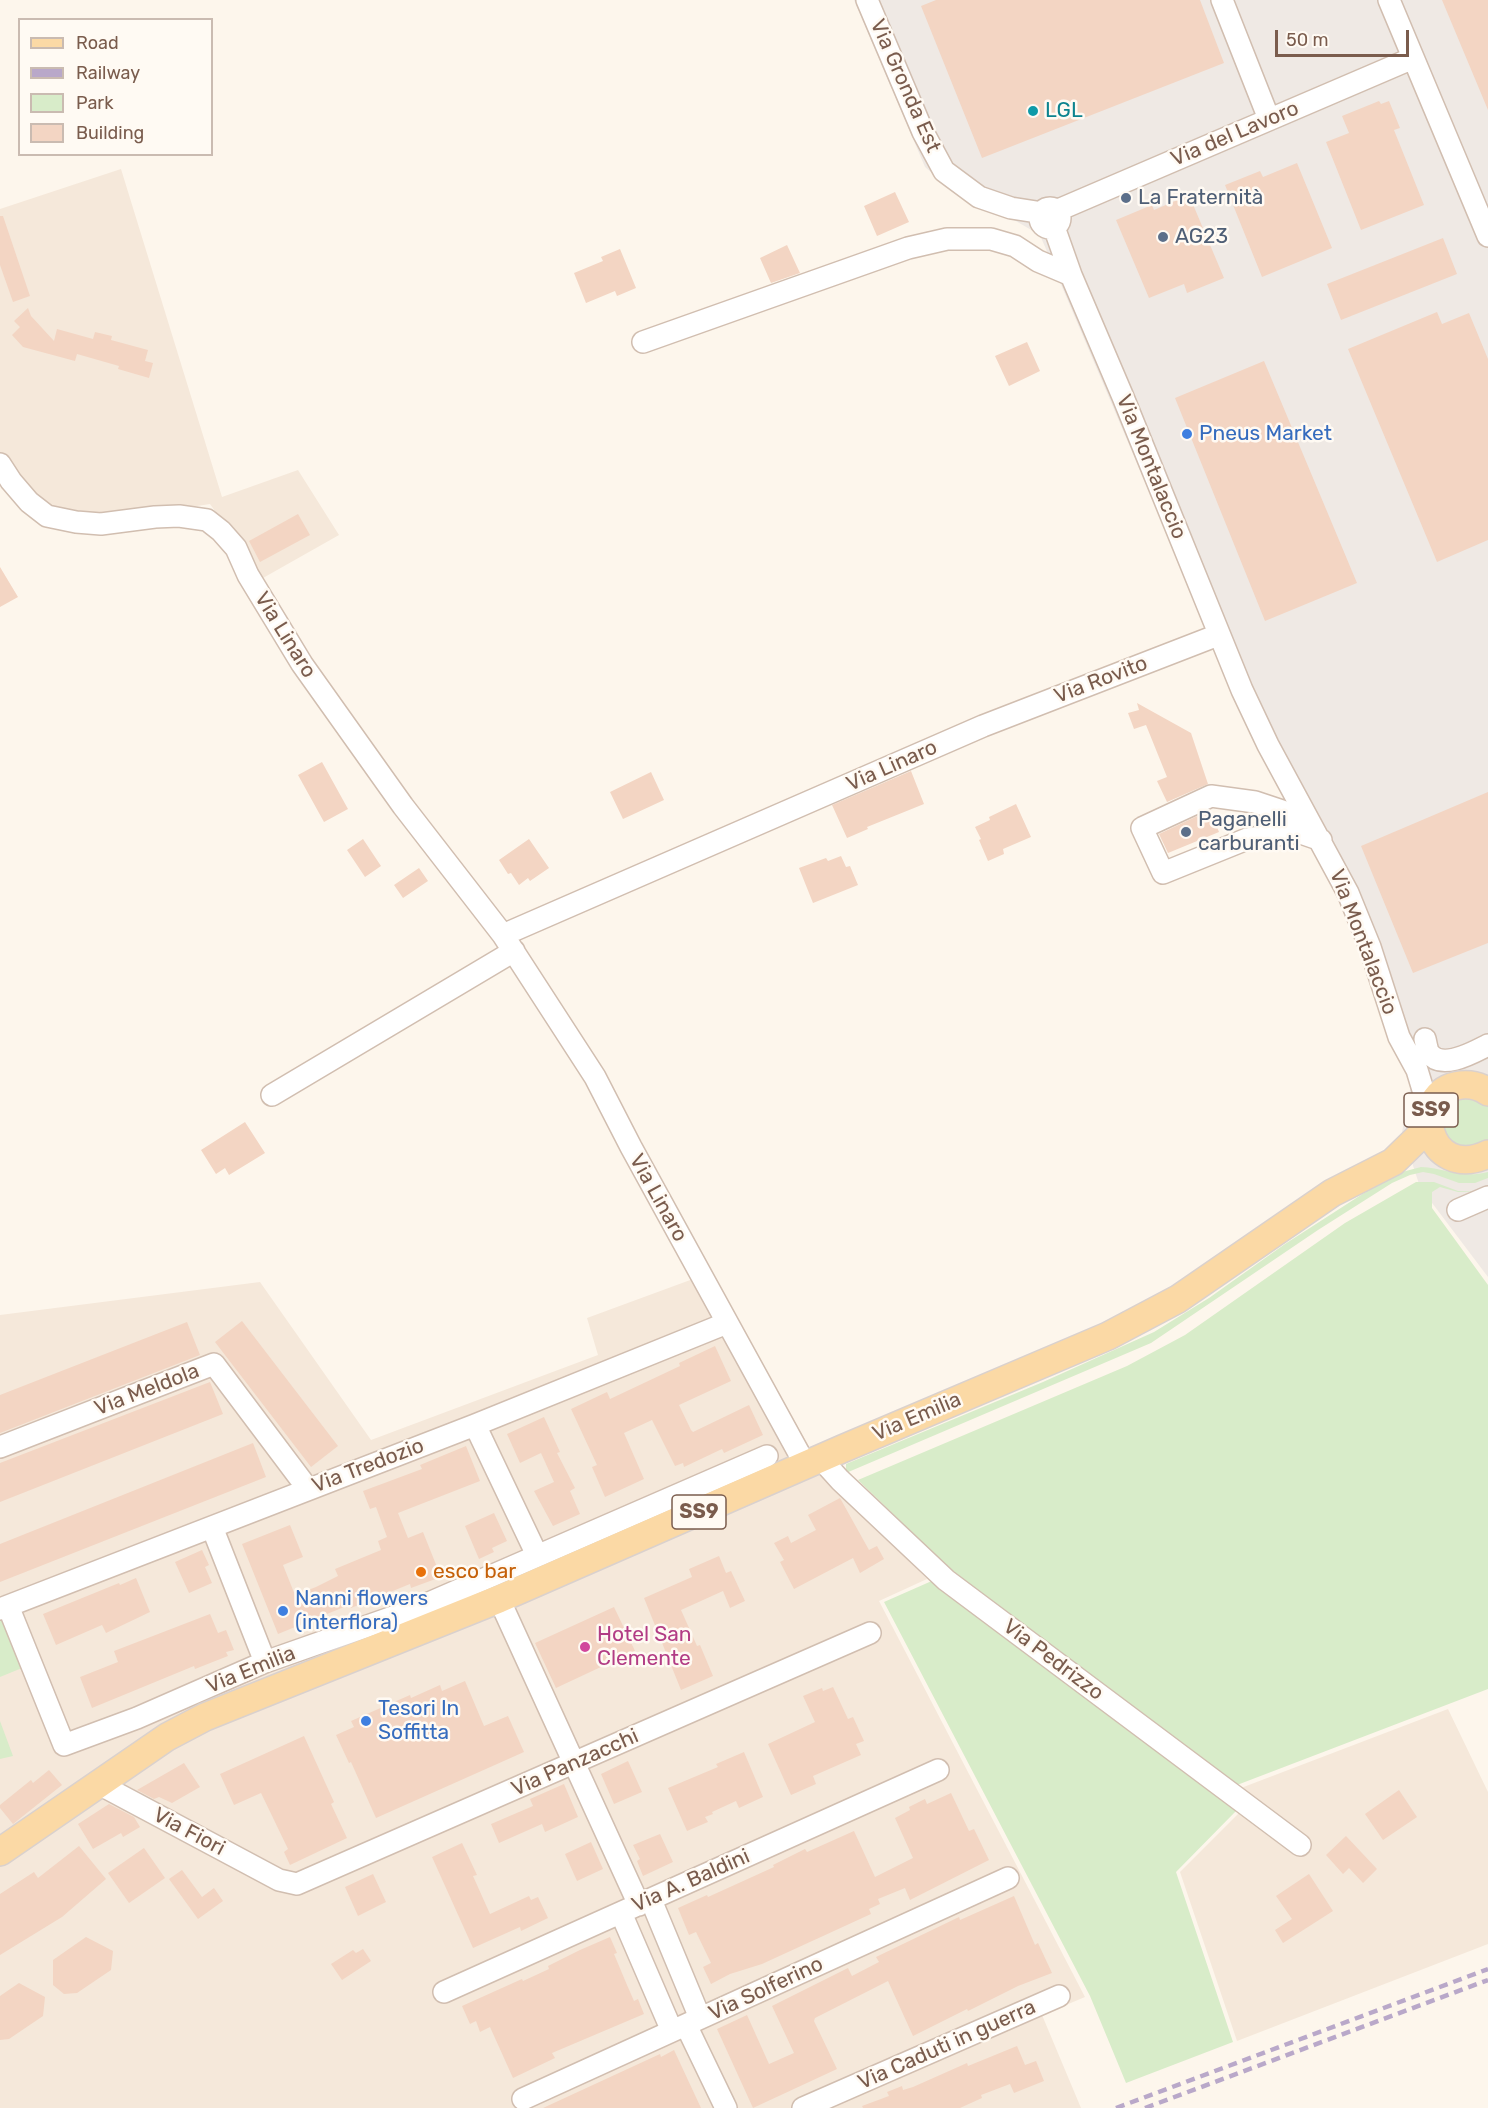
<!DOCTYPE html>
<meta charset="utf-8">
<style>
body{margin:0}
#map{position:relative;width:1488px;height:2108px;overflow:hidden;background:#fdf6ec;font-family:Rubik,sans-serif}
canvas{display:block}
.legend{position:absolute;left:18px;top:18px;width:195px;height:138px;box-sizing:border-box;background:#fffaf3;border:2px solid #cabbb1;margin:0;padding:8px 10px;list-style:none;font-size:18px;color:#7a5c4d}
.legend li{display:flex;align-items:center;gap:12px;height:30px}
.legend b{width:30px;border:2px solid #cabbb1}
.scale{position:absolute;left:1275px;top:30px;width:134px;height:27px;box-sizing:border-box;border:3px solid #7a5c4d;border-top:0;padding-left:8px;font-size:18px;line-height:21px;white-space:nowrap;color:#7a5c4d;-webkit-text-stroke:4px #fffaf3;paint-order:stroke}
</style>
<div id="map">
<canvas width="1488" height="2108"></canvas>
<ul class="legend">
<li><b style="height:8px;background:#fbd9a5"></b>Road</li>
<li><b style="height:8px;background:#b9a8c9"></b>Railway</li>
<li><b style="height:16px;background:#d8ecc9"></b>Park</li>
<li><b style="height:16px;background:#f3d5c3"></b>Building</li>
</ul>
<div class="scale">50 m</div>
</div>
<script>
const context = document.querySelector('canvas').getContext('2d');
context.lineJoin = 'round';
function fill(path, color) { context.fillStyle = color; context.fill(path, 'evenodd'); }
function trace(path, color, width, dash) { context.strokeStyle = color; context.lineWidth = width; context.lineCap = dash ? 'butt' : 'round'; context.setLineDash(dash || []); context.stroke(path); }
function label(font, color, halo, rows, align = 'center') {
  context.font = font + ' Rubik,sans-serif'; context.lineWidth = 5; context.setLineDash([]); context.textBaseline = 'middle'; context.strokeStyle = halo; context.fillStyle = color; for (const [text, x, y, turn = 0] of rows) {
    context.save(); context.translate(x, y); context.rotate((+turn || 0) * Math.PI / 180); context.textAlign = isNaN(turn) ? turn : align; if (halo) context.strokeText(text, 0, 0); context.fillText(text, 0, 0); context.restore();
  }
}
fill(new Path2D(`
 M121 169 222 497 298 470 339 535 263 578 210 504 126 517 97 519 41 506 6 465 0 452V209Z
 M712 1272 827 1479 927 1579 879 1601 1085 1997 1042 2015 1081 2108H0V1315L260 1282 371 1440 598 1355 587 1318Z
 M1448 1709 1488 1792V1944L1237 2041 1180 1872 1239 1813 1241 1788Z`), '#f5e8da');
fill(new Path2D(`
 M854 0H1488V1277L1420 1187 1402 1132 1411 1084 1333 873 1251 732 1040 235 995 209 948 187 925 167Z`), '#efe9e4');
fill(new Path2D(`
 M1462 1096 1488 1102V1142L1468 1149C1462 1147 1454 1145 1450 1141 1433 1125 1446 1104 1462 1096Z
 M1421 1167C1446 1168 1461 1179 1488 1172V1178L1475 1183H1459L1434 1174 1423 1172 1410 1175 1392 1183 1318 1230 1151 1343 846 1473V1464L1043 1382 1154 1332 1209 1298 1285 1244 1378 1184 1402 1172Z
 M1416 1182H1434L1458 1191 1483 1192H1458L1440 1187 1432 1192V1208L1488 1285V1689L1237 1785 955 1574 858 1480 1127 1366 1185 1335 1345 1223Z
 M934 1580 1236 1804V1811L1176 1872 1233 2042 1126 2083 1090 1996 884 1602Z
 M2 1620 22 1668 0 1677V1621Z
 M0 1721 13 1756 0 1759Z`), '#d8ecc9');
fill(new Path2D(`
 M936 0H1200L1224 63 982 158 921 6Z
 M1442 0H1488V110Z
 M1379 101 1381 104 1389 101 1400 128 1394 130 1424 205 1361 230 1326 142 1349 133 1342 116Z
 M1297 163 1332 248 1262 277 1225 185 1260 171 1263 177Z
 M895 192 909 222 877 236 864 206Z
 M1189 195 1224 278 1187 293 1184 284 1149 298 1116 220 1152 205 1154 210Z
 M0 216H3L30 296 13 302 0 265Z
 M1443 238 1457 274 1341 320 1327 284Z
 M787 245 800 273 771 283 760 258Z
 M620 249 636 288 617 296 615 291 586 303 574 273 603 261 601 257Z
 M28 308 31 316 54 341 57 329 93 339 95 332 112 336 111 340 148 350 145 361 153 363 149 378 118 369 119 366 77 354 75 361 23 347 12 335 20 327 14 321Z
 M1437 312 1442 324 1469 313 1488 359V540L1437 562 1348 349Z
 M1027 342 1040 371 1009 386 995 356Z
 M1264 361 1357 583 1265 621 1175 398Z
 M298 514 310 535 260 562 249 541Z
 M0 567 18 597 0 607Z
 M1137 703 1191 733 1208 784 1167 802 1157 781 1167 777 1146 725 1134 729 1128 713 1139 710Z
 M322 762 348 809 324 822 298 775Z
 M911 771 924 804 867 827 868 829 847 838 832 805Z
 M651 772 664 800 623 819 610 792Z
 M1488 792V943L1413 973 1361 846Z
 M1016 804 1031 837 1003 849 1004 854 988 861 979 840 981 839 975 827 990 820 989 817Z
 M1210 810 1219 832 1168 853 1159 834Z
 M363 839 381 866 365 877 347 850Z
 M529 839 549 868 530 881 528 878 519 885 511 873 508 874 499 860Z
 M841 856 846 867 850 866 858 885 813 903 799 868 826 858 828 861Z
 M419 868 428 881 403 898 394 885Z
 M245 1122 265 1153 229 1175 225 1168 216 1174 201 1150Z
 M242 1321 338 1446 311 1467 215 1342Z
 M187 1322 200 1355 0 1433V1395Z
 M715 1346 731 1381 679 1405 691 1430 693 1432 749 1405 763 1435 724 1453 722 1449 684 1467 683 1463 675 1466 652 1420 624 1433 644 1479 605 1497 592 1467 597 1465 571 1409 607 1392 610 1399 680 1366 679 1363Z
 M210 1382 223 1414 0 1502V1463Z
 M544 1417 560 1452 557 1453 575 1488 570 1491 580 1514 553 1526 534 1491 554 1482 541 1453 520 1463 507 1434Z
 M253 1443 266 1477 0 1582V1544Z
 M466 1446 480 1481 398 1513 408 1538 423 1532 441 1577 411 1588 410 1584 351 1608 349 1605 278 1634 242 1544 290 1525 303 1557 283 1565 295 1595 316 1587 338 1576 335 1569 381 1550 378 1541 387 1537 376 1507 370 1509 363 1491 422 1469 420 1465Z
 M840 1498 869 1550 877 1546 884 1559 860 1573 853 1558 794 1589 780 1562 784 1560 774 1543 788 1536 791 1543 816 1530 808 1515Z
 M494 1513 507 1541 492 1548 494 1552 479 1559 465 1526Z
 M202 1550 209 1565 205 1567 212 1583 189 1593 175 1562Z
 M719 1556 726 1573 731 1571 745 1601 730 1608 723 1591 681 1610 697 1646 700 1645 713 1676 681 1690 644 1598 692 1577 689 1569Z
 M136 1578 150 1612 106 1633 102 1625 56 1645 43 1614 119 1583 120 1585Z
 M614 1607 635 1651 556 1688 535 1643Z
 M210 1614 218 1633 226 1630 234 1650 226 1652 228 1656 195 1669 194 1666 92 1708 80 1677 118 1662 114 1651Z
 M465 1681 484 1726 508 1716 524 1752 376 1818 351 1762 349 1763 336 1735 354 1727 351 1721 410 1695 411 1698 440 1685 442 1691Z
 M833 1687 848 1719 853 1717 864 1741 856 1744 861 1755 813 1776 816 1784 791 1795 768 1744 815 1722 803 1696 822 1688 823 1691Z
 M304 1736 334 1802 331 1804 347 1838 290 1865 284 1852 288 1849 261 1793 234 1805 220 1774Z
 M744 1752 763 1797 739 1808 736 1801 712 1812 713 1814 705 1817 708 1822 687 1831 668 1788 718 1767 716 1764Z
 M628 1761 642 1792 614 1804 601 1774Z
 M184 1763 200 1787 172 1803 159 1797 154 1799 137 1790Z
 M49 1770 62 1785 13 1824 0 1808V1805L31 1780 33 1783Z
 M564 1784 578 1817 545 1832 542 1824 499 1843 491 1824 533 1806 530 1799Z
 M1399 1790 1417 1817 1383 1840 1365 1814Z
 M951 1793 969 1831 974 1829 989 1860 910 1900 905 1888 878 1899 880 1904 869 1909 871 1914 762 1964 730 1974 711 1984 703 1967 711 1963 696 1932 689 1935 678 1908 707 1895 708 1897 774 1867 773 1865 805 1849 807 1852 854 1831 875 1877 913 1858 895 1818 910 1810 909 1807 925 1799 927 1804Z
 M109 1804 134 1817 140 1827 123 1837 121 1833 93 1849 78 1824Z
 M660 1834 673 1862 643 1876 637 1861 640 1859 633 1845Z
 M1346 1836 1377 1869 1363 1883 1349 1868 1343 1874 1326 1855Z
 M591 1842 603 1869 577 1881 565 1854Z
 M462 1843 477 1875 473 1876 490 1914 529 1896 531 1900 538 1897 548 1918 521 1931 520 1927 473 1948 432 1857Z
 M79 1846 106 1879 62 1917 0 1955V1894L34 1872 38 1878Z
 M144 1848 165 1878 129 1903 108 1873Z
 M182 1870 202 1897 214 1888 223 1901 198 1919 169 1879Z
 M373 1874 386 1902 358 1916 345 1887Z
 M1309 1874 1333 1911 1283 1943 1275 1930 1292 1919 1276 1896Z
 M1014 1896 1035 1945 1038 1943 1052 1973 1018 1986 968 2011 967 2009 913 2036 888 1981 815 2018 814 2021 837 2069 753 2108 717 2029 747 2015 769 2064 794 2053 772 2006 848 1968 852 1976 879 1962 876 1957 959 1917 960 1920Z
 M86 1937 113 1951 111 1970 77 1993 64 1994 53 1985V1960Z
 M610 1937 617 1953 614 1954 627 1985 634 2001 638 1999 644 2014 552 2053 555 2058 513 2078 490 2027 480 2032 476 2021 470 2024 462 2006 522 1979 523 1981 549 1969 548 1966 580 1950Z
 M363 1949 371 1961 342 1980 331 1964 353 1950 356 1953Z
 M19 1983 45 1997 43 2016 9 2039 0 2040V1996Z
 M1017 2046 1025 2065 1036 2061 1044 2081 1014 2093 1010 2084 981 2095 982 2098 960 2108H863L862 2106 889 2096 887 2092 902 2086 903 2090 913 2087 967 2063 968 2066Z
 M674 2050 701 2108H543L660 2054 661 2057Z`), '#f3d5c3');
const minor = new Path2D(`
 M867 0 923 132 944 171 979 197 1011 208 1043 213
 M1222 0 1269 119
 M1389 0 1488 236
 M1040 218a10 10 0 1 1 20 0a10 10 0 1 1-20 0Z
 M1056 211 1413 58
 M1054 227 1071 275
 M643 342 908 248 947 239H991L1015 246 1038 261 1071 275 1123 397 1242 690 1268 745 1348 893 1370 947 1399 1037 1417 1070 1430 1113
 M0 464 11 481 29 502 47 516 76 522 101 524 155 517 179 516 207 520 221 531 236 548 248 575 302 664 403 806 503 935 595 1077 631 1147 806 1466
 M1298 832 1247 839 1163 873 1142 828 1211 796 1255 802 1282 811 1298 832 1321 840
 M503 935 983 726 1218 635
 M1425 1039C1426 1043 1427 1050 1429 1053 1442 1071 1474 1052 1488 1045
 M272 1095 514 951
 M1458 1210 1488 1197
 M475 1425 537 1555
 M0 1447 214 1364 308 1489
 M821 1459 840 1480 946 1580 1300 1845
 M212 1527 265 1662
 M499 1599 639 1905
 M8 1606 64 1745 137 1718 265 1662 413 1610 767 1456
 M0 1609 475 1425 727 1323
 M99 1784 279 1880 297 1884 870 1633
 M651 1900 700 2018
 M621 1913 672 2031
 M444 1992 938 1770
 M686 2025 726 2108
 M523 2099 1008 1878
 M803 2108 1059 1996`);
const major = new Path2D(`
 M1488 1092C1480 1086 1471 1084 1461 1085 1407 1091 1426 1183 1488 1154
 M0 1852 167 1737 205 1717 499 1599 842 1449 1108 1336 1178 1299 1332 1193 1393 1162 1429 1127`);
trace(minor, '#d1beb0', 24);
trace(major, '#dad1cd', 30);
trace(minor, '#fff', 21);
trace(major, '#fbd9a5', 27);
trace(new Path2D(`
 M1116 2108 1488 1969
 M1145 2108 1488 1980`), '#b9a8c9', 4.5, [9, 6]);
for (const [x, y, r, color] of [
 [1033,111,6,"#0f9aa8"],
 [1126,198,6,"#5c6f8a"],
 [1163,237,6,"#5c6f8a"],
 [1187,434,6,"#3f7fe0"],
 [1186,832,6,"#5c6f8a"],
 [421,1572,6,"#e8710a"],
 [283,1611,6,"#3f7fe0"],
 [585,1647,6,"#d1479c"],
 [366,1721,6,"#3f7fe0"]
]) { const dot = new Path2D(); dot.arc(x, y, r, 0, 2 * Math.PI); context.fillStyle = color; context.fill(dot); trace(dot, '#fffaf3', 2); }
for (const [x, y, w] of [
 [1431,1110,54],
 [699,1512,54]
]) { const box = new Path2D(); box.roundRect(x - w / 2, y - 17, w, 34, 4.5); context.fillStyle = '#fffaf3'; context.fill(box); trace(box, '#7a5c4d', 1.5); }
label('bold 20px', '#7a5c4d', null, [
 ["SS9",1431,1110],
 ["SS9",699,1512]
]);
label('21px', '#7a5c4d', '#fffaf3', [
 ["Via Gronda Est",905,86,66],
 ["Via del Lavoro",1235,134,-23],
 ["Via Montalaccio",1151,467,68],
 ["Via Linaro",285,635,58],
 ["Via Rovito",1101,680,-21],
 ["Via Linaro",892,766,-24],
 ["Via Montalaccio",1363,942,69],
 ["Via Linaro",658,1198,61],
 ["Via Meldola",147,1390,-21],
 ["Via Emilia",917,1417,-23],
 ["Via Tredozio",368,1466,-21],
 ["Via Pedrizzo",1053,1660,37],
 ["Via Emilia",251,1670,-22],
 ["Via Panzacchi",575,1763,-24],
 ["Via Fiori",189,1832,28],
 ["Via A. Baldini",691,1881,-24],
 ["Via Solferino",766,1989,-25],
 ["Via Caduti in guerra",947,2045,-24]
]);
label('21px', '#0d838f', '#fffaf3', [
 ["LGL",1045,111]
], 'left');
label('21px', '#4e5e75', '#fffaf3', [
 ["La Fraternità",1138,198],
 ["AG23",1175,237],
 ["Paganelli",1198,820],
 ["carburanti",1198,844]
], 'left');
label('21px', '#366cbe', '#fffaf3', [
 ["Pneus Market",1199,434],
 ["Nanni flowers",295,1599],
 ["(interflora)",295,1623],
 ["Tesori In",378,1709],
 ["Soffitta",378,1733]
], 'left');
label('21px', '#c56008', '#fffaf3', [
 ["esco bar",433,1572]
], 'left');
label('21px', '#b23c85', '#fffaf3', [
 ["Hotel San",597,1635],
 ["Clemente",597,1659]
], 'left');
</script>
